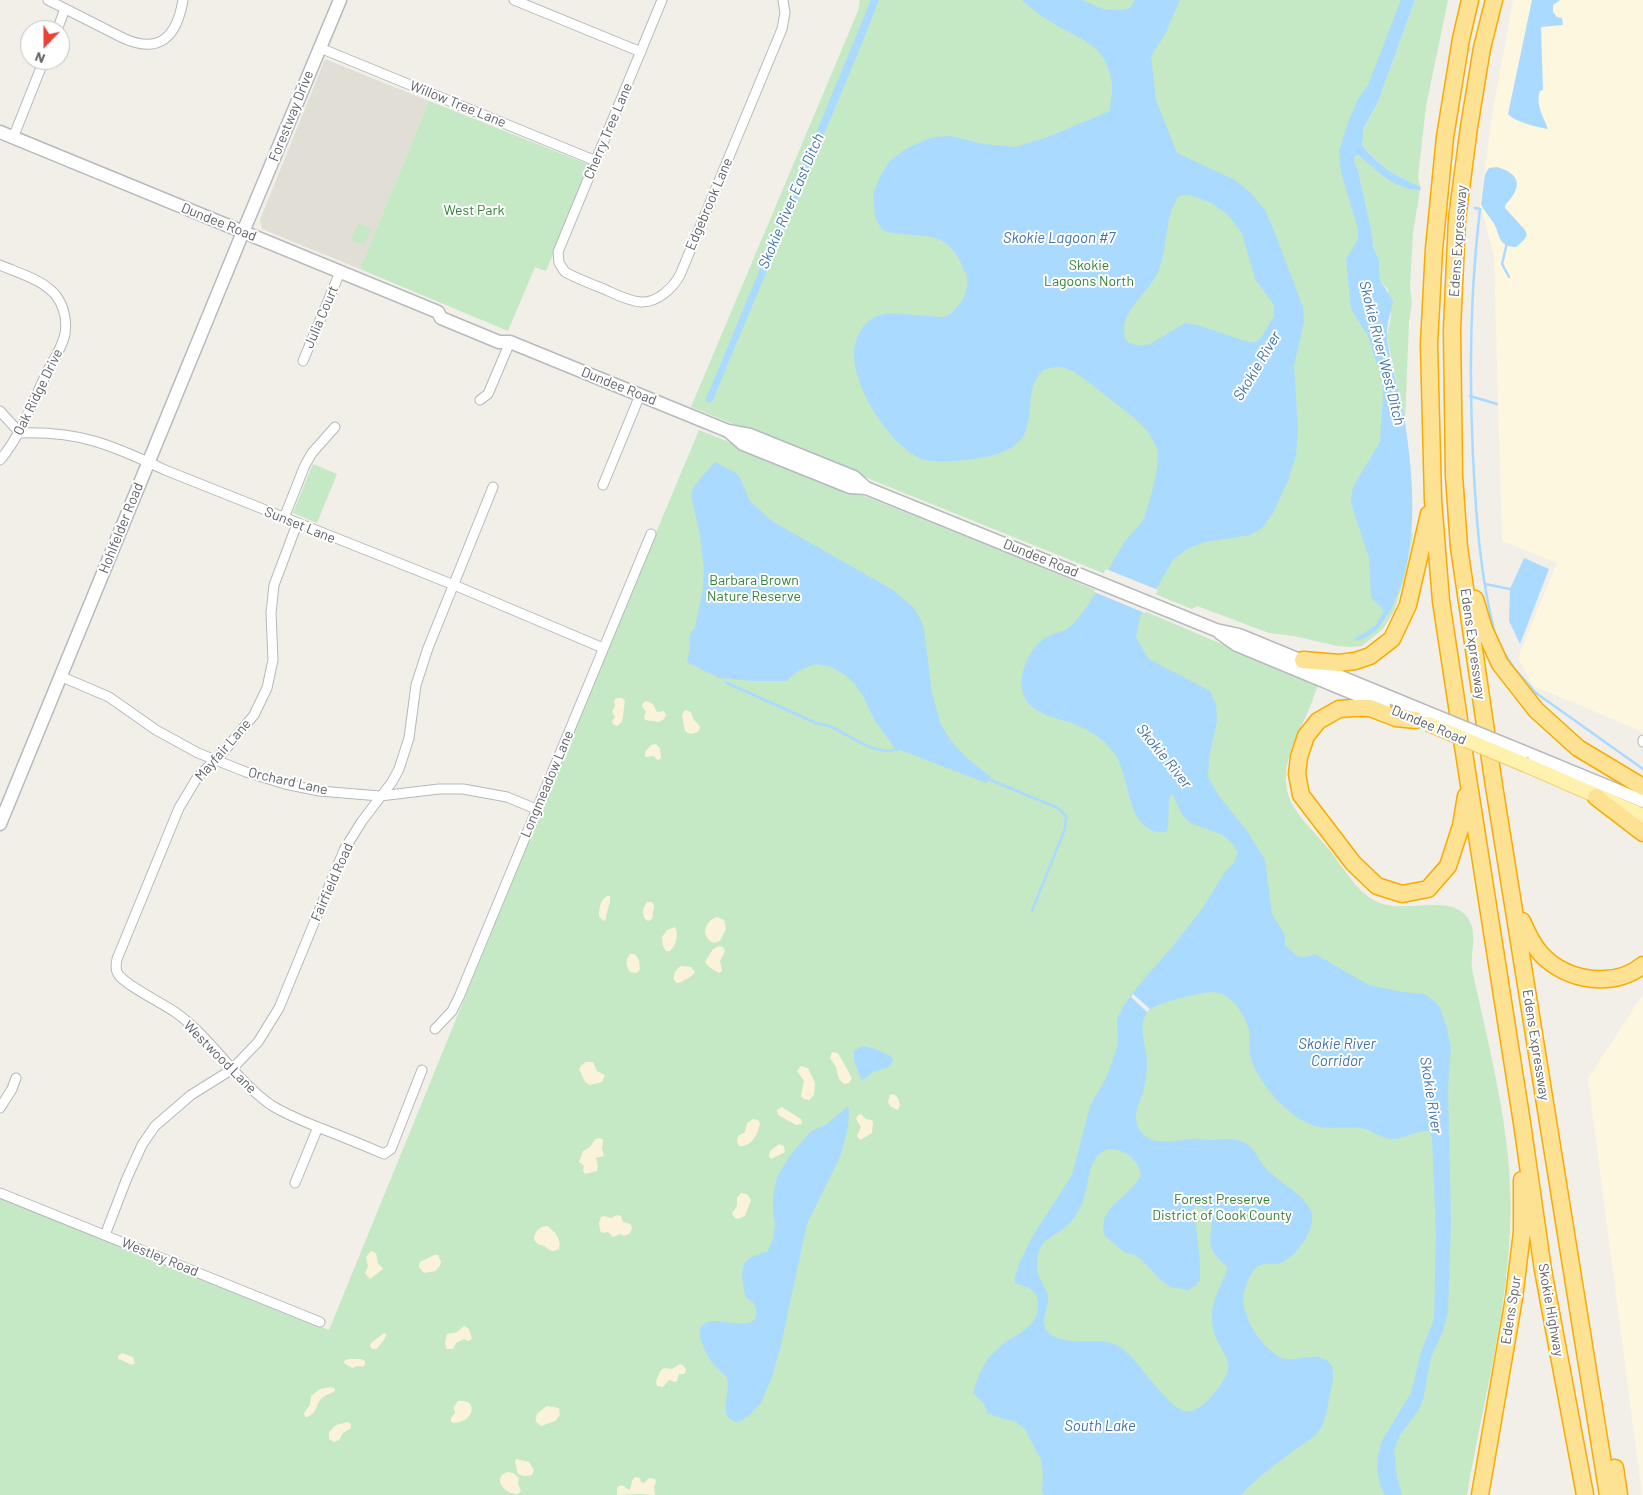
<!DOCTYPE html>
<style>
body{margin:0}
#map{position:relative;width:1643px;height:1495px;overflow:hidden;background:#f1efe8;font-family:Barlow,sans-serif}
canvas{display:block}
.north{position:absolute;left:20px;top:20px;width:50px;height:50px;box-sizing:border-box;background:#fff;border:1px solid #bfc1c3;border-radius:50%;rotate:202deg;font-size:14px;font-weight:700;line-height:20px;text-align:center;color:#5f6368}
.north::after{content:'';display:block;margin:auto;width:18px;height:22px;background:#ea4335;clip-path:polygon(50% 0,100% 100%,50% 72%,0 100%)}
</style>
<div id="map">
<canvas width="1643" height="1495"></canvas>
<div class="north">N</div>
</div>
<script>
const context = document.querySelector('canvas').getContext('2d');
context.lineJoin = 'round';
function fill(path, color) { context.fillStyle = color; context.fill(path, 'evenodd'); }
function trace(path, color, width, dash) { context.strokeStyle = color; context.lineWidth = width; context.lineCap = dash ? 'butt' : 'round'; context.setLineDash(dash || []); context.stroke(path); }
function label(font, color, halo, rows, align = 'center') {
  context.font = font + ' Barlow,sans-serif'; context.lineWidth = 4; context.setLineDash([]); context.textBaseline = 'middle'; context.strokeStyle = halo; context.fillStyle = color; for (const [text, x, y, turn = 0] of rows) {
    context.save(); context.translate(x, y); context.rotate((+turn || 0) * Math.PI / 180); context.textAlign = isNaN(turn) ? turn : align; if (halo) context.strokeText(text, 0, 0); context.fillText(text, 0, 0); context.restore();
  }
}
fill(new Path2D(`
 M1513 0H1643V735L1639 730 1533 686 1518 658 1557 563 1502 541 1494 255 1480 204 1492 116Z
 M1643 994V1495H1642L1588 1079Z`), '#fef7e0');
fill(new Path2D(`
 M325 59 429 101 360 269 262 229 260 220Z`), '#e1ded6');
fill(new Path2D(`
 M860 0H1407L1350 136 1381 345 1410 528 1380 627C1401 599 1405 564 1412 531L1413 534 1405 576 1394 611 1383 629 1362 646 1351 647 1337 646 1294 636 1269 633 1197 606 1192 609 691 407 858 11Z
 M1415 0H1448L1426 106 1418 177 1420 186C1396 177 1379 165 1362 145L1364 129 1378 102Z
 M429 101 590 165 546 271 535 267 508 331 360 269Z
 M1358 155 1400 186 1420 190 1413 233 1410 288 1412 303 1409 321 1405 423 1387 336 1391 316 1388 290 1380 280 1379 260 1374 249 1371 229 1358 170 1354 162 1355 156Z
 M359 223 371 228 364 245 351 240Z
 M699 430 1022 559 1318 685C1314 695 1311 706 1306 716 1292 746 1275 778 1295 809 1306 826 1322 839 1334 856 1348 874 1360 897 1383 904 1410 913 1461 890 1472 927 1476 942 1469 958 1473 974 1487 1038 1504 1103 1509 1169 1518 1278 1485 1388 1467 1495H0V1197L329 1330 607 650Z
 M313 464 337 474 317 523 293 513Z`), '#c5e8c5');
fill(new Path2D(`
 M617 698H622L625 701 622 722 617 726 613 724 612 721 615 717 612 712 615 706 614 700Z
 M646 701 653 704 657 712 664 711 666 715 664 719 659 722 645 720 644 717 646 712 642 706 643 703Z
 M685 710 691 712 694 720 699 725 700 728 698 732 690 734 685 731 682 715Z
 M656 744 660 748 661 758 658 760 653 756 645 757V752L651 745Z
 M607 896H610C611 905 606 911 606 919L603 921 599 916C599 909 600 900 607 896Z
 M647 902H652L654 906 652 919 648 921 645 919C642 913 643 907 647 902Z
 M717 917 724 920 726 929 720 941 714 943C700 937 704 921 717 917Z
 M675 927C679 934 676 946 670 951H666L663 946 662 937 667 930Z
 M719 946 723 947 725 951 720 961 722 971 719 973 709 967 705 962 713 949Z
 M630 954H635L639 960 640 969 637 973 630 972C626 966 625 960 630 954Z
 M681 966 691 967 695 972C693 976 681 983 677 983L674 980C673 974 676 969 681 966Z
 M832 1052 838 1053 852 1078 849 1083 844 1084 839 1079 836 1067 830 1058Z
 M586 1062H593L597 1071 605 1075 602 1082 590 1085 585 1082 579 1069 581 1066Z
 M801 1066 808 1068 815 1083 814 1095 809 1100 804 1099 801 1096 804 1081 797 1071Z
 M894 1094 898 1098 900 1105 898 1110 891 1107 888 1102 890 1095Z
 M782 1107 801 1119 802 1124 796 1125 778 1115 777 1110Z
 M861 1114 866 1119 872 1120 873 1123 872 1133 860 1140 857 1136 861 1127 856 1119 858 1115Z
 M753 1119 758 1120 760 1123C758 1134 752 1147 739 1146L737 1142 738 1136 745 1132 747 1123Z
 M600 1138 603 1140 602 1149 604 1156 596 1158 598 1166 597 1171 585 1174 583 1171 584 1166 579 1162 583 1151 590 1147 595 1139Z
 M779 1144 784 1146 785 1152 771 1159 769 1156 770 1151Z
 M741 1193 747 1194 751 1200 745 1216 738 1219 734 1217 732 1213 737 1206V1198Z
 M617 1215 621 1216 623 1222 631 1224 632 1229 629 1234 624 1236 620 1234 613 1237 608 1232 603 1233 600 1231 599 1223 601 1217 604 1216 611 1218Z
 M547 1226C555 1231 562 1240 559 1249 551 1253 550 1250 544 1246 538 1244 537 1245 534 1239 534 1232 540 1226 547 1226Z
 M371 1251 376 1253 378 1263 383 1269 370 1279 365 1273 368 1266 366 1257Z
 M434 1255H438L441 1261 440 1266 435 1271 424 1273 419 1267 420 1262Z
 M464 1326 469 1329 472 1339 468 1341 464 1339 456 1343 453 1349H446L445 1342 447 1334 457 1332Z
 M384 1333 386 1334C386 1339 380 1344 377 1349H372L370 1346 371 1343Z
 M122 1353 133 1357 135 1364C129 1366 124 1360 118 1359V1356Z
 M350 1359H361L365 1361V1365L362 1367 358 1366 352 1368 344 1363 345 1360Z
 M680 1364 684 1366 686 1370 684 1374H679L677 1381 675 1382 669 1380 663 1387 657 1386 656 1381 661 1370 664 1368 672 1369Z
 M331 1387 335 1389V1391C331 1394 327 1394 323 1397 315 1403 319 1412 307 1417H305L304 1413 310 1405 311 1396 320 1389Z
 M458 1401C478 1398 476 1422 453 1423L451 1421V1418L455 1413 454 1407Z
 M547 1406 559 1408 560 1415 555 1421 541 1426 536 1422C534 1413 541 1411 547 1406Z
 M348 1422 351 1424V1428L343 1433 339 1440 334 1442 329 1439V1432L336 1425Z
 M516 1459 529 1462 534 1470 532 1475 524 1476 518 1474 515 1462Z
 M508 1472 513 1473 519 1478 518 1484 521 1491 518 1494C504 1495 491 1477 508 1472Z
 M635 1477 640 1478 641 1482 644 1483 649 1478 655 1479 656 1482 654 1487 655 1495 640 1494 617 1495V1488C623 1482 625 1489 630 1490L632 1481Z`), '#fbf3d9');
fill(new Path2D(`
 M871 0H879L858 53 712 402H707L706 399 719 368Z
 M1022 0H1082L1103 9 1122 10 1130 8 1135 0H1180L1164 36 1151 56 1156 100 1177 153 1235 180 1251 193 1265 210 1273 228 1303 307 1304 322 1294 365 1298 428 1296 455 1288 481 1273 513 1262 528 1250 535 1205 542 1187 549 1173 560 1140 617 1136 637 1149 659 1210 691 1216 704 1217 722 1209 757 1208 777 1219 796 1248 832 1265 860 1272 914 1285 935V945L1296 955 1304 958 1315 954 1369 985 1402 992 1424 994 1435 1001 1440 1008 1447 1028 1451 1049 1448 1086 1451 1223 1448 1313 1443 1331 1431 1357 1423 1400 1420 1408 1400 1435 1394 1450 1397 1477 1402 1495H1385L1381 1488 1377 1470 1378 1455 1382 1441 1411 1393 1421 1352 1434 1319 1436 1235 1432 1137 1429 1131C1415 1130 1404 1140 1391 1139 1380 1138 1371 1129 1360 1128 1347 1126 1333 1129 1320 1127 1301 1124 1283 1107 1271 1093 1263 1083 1255 1071 1251 1059 1249 1050 1250 1040 1249 1031 1246 1015 1231 993 1213 992 1202 992 1156 1003 1149 1010 1135 1026 1148 1046 1147 1064 1147 1073 1146 1083 1143 1092 1140 1103 1133 1112 1137 1124 1145 1148 1172 1141 1191 1139 1197 1138 1201 1140 1207 1140 1218 1140 1230 1137 1241 1141 1255 1147 1255 1154 1263 1165 1268 1171 1274 1176 1279 1180 1290 1189 1306 1198 1311 1211 1317 1228 1297 1255 1283 1262 1275 1266 1268 1262 1261 1265 1252 1267 1246 1285 1244 1293 1239 1315 1264 1353 1285 1359 1298 1361 1312 1353 1324 1359 1329 1361 1333 1366 1333 1372 1334 1380 1330 1391 1329 1399 1327 1408 1326 1418 1322 1426 1316 1438 1302 1444 1292 1452 1277 1463 1253 1481 1241 1495H1044L1042 1492 1043 1473 1041 1460 1025 1429 1016 1422 988 1414 984 1404 973 1393C977 1381 981 1367 989 1358 994 1352 1000 1346 1006 1342 1021 1332 1040 1324 1038 1302 1037 1290 1027 1286 1016 1284L1014 1280 1019 1264 1032 1237 1072 1175 1090 1106 1107 1076 1114 1056 1118 1044 1117 1019 1123 1007 1138 986 1173 946 1203 908 1224 873 1234 863 1238 852 1233 844 1221 834 1190 823 1181 813 1173 795H1170L1169 802 1168 828 1166 832C1130 836 1130 787 1120 764 1113 746 1096 734 1079 726 1060 717 1026 716 1022 689 1019 673 1030 648 1044 639 1052 633 1063 633 1071 626 1095 602 1106 571 1124 543 1129 535 1138 529 1143 520 1149 507 1161 463 1157 450 1151 427 1126 412 1109 398 1097 389 1076 370 1061 367 1056 366 1048 369 1043 370 1039 375 1034 381 1033 386 1026 418 1036 441 997 454 980 459 940 465 923 459 890 449 844 375 856 341 869 303 899 315 929 316 934 316 940 318 944 317 953 314 956 308 961 302 966 294 968 286 967 277 966 272 962 267 961 263 943 224 913 241 882 230L875 217 873 194 880 177 889 162 905 149 933 137 951 136 983 144 1016 147 1050 136 1110 111C1110 102 1113 92 1112 84 1107 46 1085 42 1056 25 1044 18 1032 10 1022 0ZM1190 195 1212 203 1228 215 1242 233 1255 279 1274 305V316L1262 336 1256 342H1248L1201 326 1185 323 1150 344 1138 346 1127 342C1114 316 1146 296 1157 274 1169 250 1163 218 1179 196ZM1107 1149C1124 1148 1137 1158 1141 1174 1132 1198 1095 1206 1105 1236L1124 1252 1135 1255 1143 1261 1160 1279 1171 1287 1188 1290 1195 1286 1200 1280V1262L1194 1208 1196 1206C1224 1214 1205 1230 1212 1249 1215 1256 1222 1262 1227 1267V1270C1222 1284 1213 1298 1212 1313 1212 1319 1212 1326 1214 1332 1219 1352 1239 1361 1221 1384 1215 1393 1202 1409 1191 1411 1168 1416 1139 1355 1116 1345 1101 1337 1071 1346 1053 1336 1038 1327 1046 1315 1048 1302 1050 1289 1037 1280 1037 1267 1037 1241 1047 1241 1063 1229 1070 1224 1076 1216 1080 1208 1091 1189 1084 1159 1107 1149Z
 M1401 0H1415L1378 102 1364 128 1362 145C1378 165 1396 177 1420 186L1421 190C1394 190 1378 171 1358 155L1355 156 1354 162 1358 170 1371 229 1374 249 1379 260 1380 280 1393 301C1391 312 1386 327 1387 338 1391 367 1401 395 1405 423 1414 481 1419 548 1394 603 1386 620 1375 637 1355 641L1356 638 1375 626 1384 611C1381 605 1375 603 1371 597L1369 558 1351 503 1352 491 1357 480 1380 442 1383 396 1382 380 1368 336 1351 309 1346 259 1358 239V229L1341 172 1339 151 1347 125 1358 99 1368 85Z
 M1532 0H1560L1553 5V12L1557 17 1562 18 1563 25 1541 27 1543 90 1540 91C1535 104 1544 118 1548 129 1539 128 1513 121 1508 114Z
 M1497 167C1514 172 1524 181 1511 198 1508 203 1505 203 1505 208L1525 230 1527 235 1524 240 1516 247C1496 246 1501 234 1493 222 1489 216 1484 211 1481 204L1485 174 1489 168Z
 M715 462 736 473 741 480 750 501 772 521 893 590 914 608 921 620 924 630 932 693 941 725 951 741 967 758 991 777 986 783 895 748 874 719 863 696 854 683 845 675 829 666 815 664 798 671 786 681H753L719 678 687 662C688 657 689 653 690 648 690 639 687 635 695 628L703 588 704 569 700 535 691 495 695 485Z
 M1524 558 1549 569 1520 644 1509 621 1510 589Z
 M862 1046 873 1048 891 1056 893 1060 889 1067 873 1072 863 1080 861 1079 854 1061V1051Z
 M848 1106 849 1110 848 1127 841 1155 807 1224 781 1345 772 1377 761 1403 749 1416 738 1422C715 1419 732 1392 727 1379 725 1374 720 1371 716 1367 707 1357 699 1342 700 1329 703 1324 708 1321 713 1321 726 1320 764 1334 755 1306 753 1301 750 1300 746 1298 744 1288 737 1266 749 1259 754 1255 762 1254 768 1251L773 1239 775 1225 773 1212V1197L777 1177 789 1157 810 1132 827 1124Z`), '#aadaff');
fill(new Path2D(`
 M1106 569 1158 590 1145 613 1094 592Z
 M1133 994 1150 1009 1147 1012 1131 997Z`), '#f1efe8');
trace(new Path2D(`
 M1475 208 1480 209C1470 292 1469 374 1473 456 1476 516 1480 576 1495 634
 M1507 243 1502 264 1509 277
 M1470 396 1497 404
 M1485 584 1510 589
 M1501 648 1514 668 1536 693 1643 769
 M727 683 816 723C821 724 827 725 832 727 851 736 876 757 898 749
 M988 779 1058 808 1066 816 1065 829 1032 911`), '#aadaff', 2.5);
const street = new Path2D(`
 M48 0 123 38C160 55 177 36 183 0
 M514 0 641 52
 M662 0 558 252 559 263 565 272C578 279 591 284 604 289 615 294 628 301 641 302 657 303 673 288 680 275L782 29 785 13 783 0
 M57 30 65 9
 M320 48 596 161
 M13 138 44 60
 M0 265C18 273 45 280 57 297 64 307 67 321 65 334 62 348 54 359 47 372 32 403 22 434 0 460
 M303 361 340 272
 M480 400 488 394 510 342
 M0 411 20 433C80 431 112 445 165 470L454 585 603 648
 M603 485 640 395
 M284 518 305 465 312 453 335 427
 M297 524 274 585 271 613 273 660 267 688 254 715 225 750 197 778 179 808 117 959C116 964 115 969 118 974 125 985 162 1003 175 1012 212 1038 234 1079 271 1105 287 1115 303 1121 320 1128 341 1136 363 1145 384 1154L391 1149 422 1070
 M60 676 109 697 156 730 198 753 246 772 285 784 319 791 380 796 439 789H463L507 797 536 809
 M1643 740V742
 M435 1029 452 1011 459 997 651 534
 M0 1108 12 1089 16 1078
 M295 1183 318 1127
 M0 1193 320 1322
 M105 1235 127 1178 142 1145 155 1126 191 1095 231 1070 258 1042 279 1008 344 850 362 821 392 782 399 769 409 738 416 685 428 648 493 487`);
const secondary = new Path2D(`
 M0 132 438 312 441 318 499 342H510L728 431 750 435 854 477 866 488
 M728 431 743 444 850 487 866 488 1216 630 1239 635 1426 712
 M1220 633 1237 645 1384 706
 M1524 752 1643 801
 M0 824 243 232 340 0`);
const primary = new Path2D(`
 M1526 765 1643 816`);
const highway = new Path2D(`
 M1470 0 1461 39 1445 137 1434 249 1429 344 1433 500 1441 601 1467 772 1522 1123 1543 1270 1585 1495
 M1494 0 1482 48 1469 127 1457 219 1452 329 1454 475 1459 547 1494 786 1608 1495
 M1475 599 1484 629 1500 664 1536 710 1578 748 1643 787
 M1303 660 1339 663 1355 661 1370 656 1392 639 1408 605 1429 514
 M1416 720 1396 718 1370 708H1354L1339 709 1318 721 1306 736 1299 757 1297 774 1301 795 1353 863 1377 886 1402 894 1428 889 1448 866 1461 826 1466 796
 M1596 797 1643 833
 M1522 921C1527 933 1533 945 1541 954 1566 981 1614 989 1643 965
 M1615 1468 1619 1495
 M1480 1495 1514 1298 1522 1232V1180`);
trace(street, '#b5b8bc', 11);
trace(secondary, '#b6babf', 15);
trace(primary, '#f2c960', 16);
trace(highway, '#f9ab00', 19);
trace(street, '#fff', 9);
trace(secondary, '#fff', 12);
trace(primary, '#fff2af', 14);
trace(highway, '#fde293', 16);
const secondaryBridge = new Path2D(`
 M1426 712 1524 752`);
const primaryBridge = new Path2D(`
 M1428 724 1526 765`);
trace(secondaryBridge, '#b6babf', 15, []);
trace(primaryBridge, '#f2c960', 16, []);
trace(secondaryBridge, '#fff', 12);
trace(primaryBridge, '#fff2af', 14);
label('14px', '#5f6368', '#fff', [
 ["Willow Tree Lane",458,104,22],
 ["Forestway Drive",291,116,-68],
 ["Cherry Tree Lane",608,131,-67],
 ["Edgebrook Lane",709,204,-67],
 ["Dundee Road",219,222,22],
 ["Edens Expressway",1458,241,-86],
 ["Julia Court",321,317,-67],
 ["Dundee Road",619,386,22],
 ["Oak Ridge Drive",38,392,-64],
 ["Sunset Lane",300,525,22],
 ["Hohlfelder Road",121,528,-68],
 ["Dundee Road",1041,558,22],
 ["Edens Expressway",1473,644,82],
 ["Dundee Road",1429,725,23],
 ["Mayfair Lane",223,750,-49],
 ["Orchard Lane",288,781,13],
 ["Longmeadow Lane",547,784,-67],
 ["Fairfield Road",332,882,-66],
 ["Edens Expressway",1536,1045,81],
 ["Westwood Lane",220,1057,45],
 ["Westley Road",160,1257,22],
 ["Edens Spur",1511,1310,-81],
 ["Skokie Highway",1551,1310,80]
]);
label('14px', '#348238', '#fff', [
 ["West Park",474,210],
 ["Skokie",1089,265],
 ["Lagoons North",1089,281],
 ["Barbara Brown",754,580],
 ["Nature Reserve",754,596],
 ["Forest Preserve",1222,1199],
 ["District of Cook County",1222,1215]
]);
label('italic 15px', '#4174aa', '#fff', [
 ["Skokie River East Ditch",791,201,-67],
 ["Skokie Lagoon #7",1059,238],
 ["Skokie River West Ditch",1382,353,76],
 ["Skokie River",1257,366,-59],
 ["Skokie River",1164,756,51],
 ["Skokie River",1337,1044],
 ["Corridor",1337,1061],
 ["Skokie River",1431,1095,81],
 ["South Lake",1100,1426]
]);
</script>
